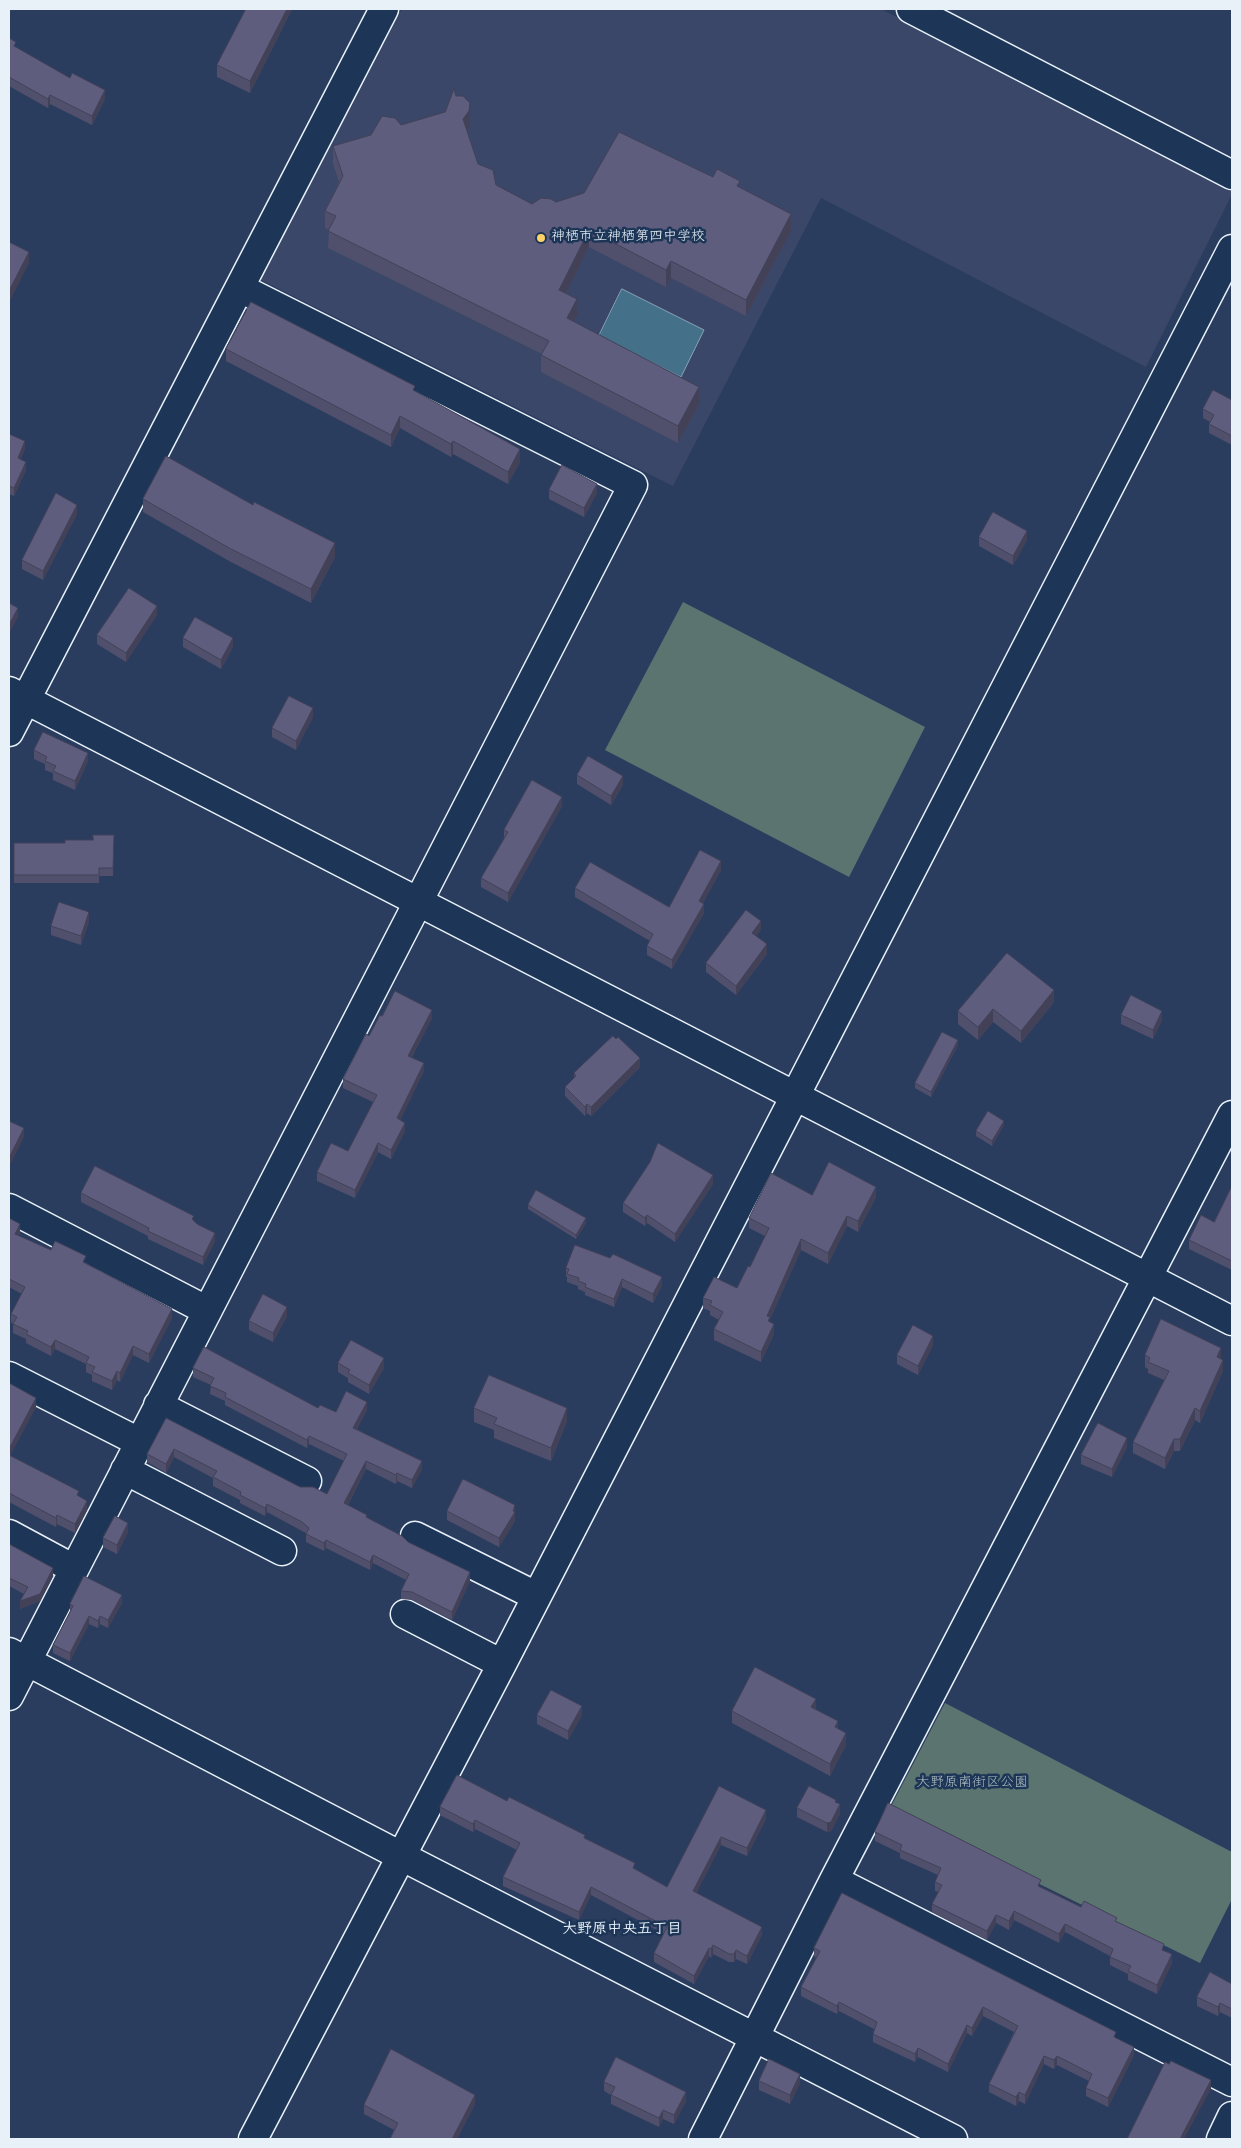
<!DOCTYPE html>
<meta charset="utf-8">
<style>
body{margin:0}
#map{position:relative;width:1241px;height:2148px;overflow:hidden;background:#2a3d5f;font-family:Kalam,sans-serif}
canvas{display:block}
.frame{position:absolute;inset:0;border:10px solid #e8f1f8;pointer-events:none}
</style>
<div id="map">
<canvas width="1241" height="2148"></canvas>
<div class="frame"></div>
</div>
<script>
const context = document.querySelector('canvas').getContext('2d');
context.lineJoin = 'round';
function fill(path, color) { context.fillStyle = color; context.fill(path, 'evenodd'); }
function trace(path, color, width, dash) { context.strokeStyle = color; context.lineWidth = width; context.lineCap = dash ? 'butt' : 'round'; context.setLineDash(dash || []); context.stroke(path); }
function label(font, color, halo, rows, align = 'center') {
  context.font = font + ' Kalam,"Klee One",sans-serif'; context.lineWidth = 5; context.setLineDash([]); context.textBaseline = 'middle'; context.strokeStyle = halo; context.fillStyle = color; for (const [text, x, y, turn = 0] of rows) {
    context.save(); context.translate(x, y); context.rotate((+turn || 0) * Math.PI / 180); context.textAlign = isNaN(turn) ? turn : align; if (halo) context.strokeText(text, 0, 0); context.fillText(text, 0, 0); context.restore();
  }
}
fill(new Path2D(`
 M402 9H881L1232 191V194L1146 367 821 198 673 486 259 279Z`), '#3a4768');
fill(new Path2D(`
 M683 602 925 727 849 877 605 750Z
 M945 1703 1232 1852V1899L1200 1963 889 1810Z`), '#5b7470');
const water = new Path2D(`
 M622 289 704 330 681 377 599 336Z`);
fill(water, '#44708a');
trace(water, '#86a4b6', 1);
const minor = new Path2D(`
 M911 9 1232 175
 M9 691 1232 1321
 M9 732 384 9
 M9 1208 206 1310
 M9 1376 139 1442
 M158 1405 307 1481
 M125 1470 282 1551
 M9 1534 74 1569
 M415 1536 536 1596
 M405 1614 502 1664
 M9 1652 401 1856 953 2139
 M9 1696 633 485 240 288
 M834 1880 1232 2082
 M253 2139 502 1664 1232 249
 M703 2139 834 1880 1232 1115
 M1221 2139 1232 2116`);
trace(minor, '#e8f1f8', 31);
trace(minor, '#1d3557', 28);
fill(new Path2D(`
 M292 9 250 93 217 77V65Z
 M9 38 16 48 105 99 92 125 50 104 48 108 9 86Z
 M456 96 469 128 467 131 478 164 496 185 532 204 556 202 713 177 740 187 791 231 746 316 671 278 666 287 589 247 566 293 577 316 574 322 699 404 678 443 541 372V355L542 354 328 248 329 230 325 228V211L339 182 333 163V146L445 112Z
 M226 349 415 392 520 462 508 484 453 454 451 457 400 428 391 447 226 361Z
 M1232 400V445L1209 433V424L1210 422 1203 418V409Z
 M9 434 25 449 20 460 26 470 14 496 9 494Z
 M549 490 597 493 584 517 549 499Z
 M143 499 335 557 311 603 231 562 143 512Z
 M77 514 43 580 22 569V560Z
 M979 537 1027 540 1013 565 979 546Z
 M157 615 126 662 97 644V635Z
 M183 638 233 647 221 669 183 647Z
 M313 717 296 750 272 737V728Z
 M34 750 88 761 75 790 53 780V773L45 770V764L34 759Z
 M577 775 623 785 611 805 577 784Z
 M562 806 508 902 481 887V878L504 839V830Z
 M114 835 113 876H99V883H14V843H65L93 840Z
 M721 870 703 903 704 913 672 969 647 955V946L650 941 575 897V888L669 907Z
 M89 921 81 945 51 935V926Z
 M761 930 756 936 767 954 736 995 706 972V963Z
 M1054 1002 1021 1043 993 1022 978 1040 958 1024V1011Z
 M1121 1015 1162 1020 1153 1039 1121 1024Z
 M382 1016 432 1018 412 1057 424 1071 400 1120 405 1131 391 1159 378 1152 355 1198 317 1181V1172L348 1151 373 1102 343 1088V1079L369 1036Z
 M958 1045 931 1097 915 1088V1083Z
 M640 1067 591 1116 587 1113 585 1116 565 1096V1087L574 1078V1073Z
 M1004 1125 992 1146 976 1136V1131Z
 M713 1184 675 1242 647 1223 645 1226 623 1212V1203Z
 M1232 1186V1270L1189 1249V1240L1214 1222Z
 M81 1193 194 1221 215 1241 203 1265 148 1239V1236L81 1202Z
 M876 1197 858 1232 847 1226 828 1264 801 1250 770 1319V1322L774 1334 761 1362 714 1340V1329L719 1320 710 1315V1311L703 1308V1298L737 1288 750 1267 765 1236 749 1228V1218Z
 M528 1205 586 1223 576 1239 528 1209Z
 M9 1218 20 1233 19 1236 51 1250 86 1263 172 1318 149 1363 133 1355 120 1382 117 1380 112 1390 92 1381V1375L86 1372V1364L55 1349 51 1356 26 1343V1339L13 1333V1324L11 1322V1314L22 1294 9 1287Z
 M566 1268 662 1285 653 1303 622 1287 614 1307 585 1295V1292L578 1289V1286L567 1282V1277L566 1276Z
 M287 1316 273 1342 249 1330V1321Z
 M933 1345 918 1375 897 1364V1355Z
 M1145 1355 1221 1359 1223 1371 1200 1423 1195 1420 1180 1451H1174L1165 1469 1133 1453V1442L1164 1380 1148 1373V1369L1145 1367Z
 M338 1363 384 1368 369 1394 348 1382V1378L338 1372Z
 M193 1368 318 1408 336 1412 367 1410 357 1429 422 1469 412 1488 397 1481 396 1484 366 1469 348 1505 367 1518 408 1542 470 1581 452 1620 412 1600 401 1599V1591L406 1580 373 1563 370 1570 326 1548 324 1551 306 1542V1533L302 1531 267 1512 265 1516 240 1503V1500L213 1486V1478L174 1457 166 1473 147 1462V1454L166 1418 300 1487 327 1494 344 1461 309 1444 307 1448 225 1405V1401L210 1394 211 1385 193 1377Z
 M9 1383 36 1407 10 1455 79 1496 87 1510 75 1533 57 1524 56 1527 9 1502Z
 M474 1408 567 1421 551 1461 494 1438V1430L474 1422Z
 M1127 1447 1112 1477 1081 1464V1455Z
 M515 1505V1521L499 1547 447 1520V1511Z
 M128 1532 117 1554 103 1547V1538Z
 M9 1544 53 1576 40 1601 20 1609 24 1594 9 1586Z
 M122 1603 108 1628 100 1624 98 1628 89 1624 70 1661 53 1653V1645L70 1612V1604Z
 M816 1710 846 1745 830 1776 732 1723V1711Z
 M537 1715H582L568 1740 537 1724Z
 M719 1786 766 1819 747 1856 721 1845 696 1893 762 1935 747 1964 736 1959 734 1962H729L713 1954 711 1958 709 1956 694 1984 654 1962V1953L664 1934 591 1895 579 1920 503 1886V1877L517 1850 475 1829 473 1832 440 1815V1807L507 1801 585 1838 635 1869 667 1887Z
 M836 1803 840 1814 831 1831 827 1832 797 1817V1808Z
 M875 1832 1041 1887 1081 1907 1117 1922 1164 1951 1172 1963 1157 1994 1128 1980V1974L1110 1965V1956L1065 1932 1059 1943 1014 1920 1009 1930 996 1923 987 1940 932 1912V1904L939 1892 935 1891V1882L938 1875 900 1858V1853L875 1841Z
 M814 1948 1116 2038 1134 2055 1108 2107 1086 2096V2088L1089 2081 1057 2065 1054 2069 1044 2064 1025 2104 1019 2101 1016 2106 989 2092V2084L1014 2032 983 2016 972 2036 967 2033 948 2072 918 2057 915 2062 873 2042V2034L874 2029 839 2011 837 2014 801 1996V1987L816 1958 814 1956Z
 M1232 1984V2018L1220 2012 1218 2016 1197 2006V1997Z
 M759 2081 800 2083 790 2104 759 2090Z
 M604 2082 686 2101 674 2124 663 2119 659 2127 611 2104V2095L604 2091Z
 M475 2104 457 2139H390L394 2130 364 2114V2105Z`), '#51506c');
fill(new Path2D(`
 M287 9H292L250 93V81Z
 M105 90V99L92 125V116Z
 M50 95V104L48 108V99Z
 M470 103 469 128 463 135V119Z
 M791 214V231L746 316V300Z
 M589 230V247L559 307V290Z
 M29 252V263L9 303V291Z
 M671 261V278L666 287V270Z
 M577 299V316L567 335V318Z
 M699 387V404L678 443V426Z
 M400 416V428L391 447V435Z
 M25 441V449L18 466V458Z
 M453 441V454L451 457V444Z
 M520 449V462L508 484V472Z
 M26 462V470L14 496V488Z
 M597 484V493L584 517V508Z
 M77 505V514L43 580V571Z
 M1027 531V540L1013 565V556Z
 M335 543V557L311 603V589Z
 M157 606V615L126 662V653Z
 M18 608V617L9 634V625Z
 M233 638V647L221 669V660Z
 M313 708V717L296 750V741Z
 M88 753V761L75 790V781Z
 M623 776V785L611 805V796Z
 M562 797V806L508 902V893Z
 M721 861V870L699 910V901Z
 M704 904V913L672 969V960Z
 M89 912V921L81 945V936Z
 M761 921V930L752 942V933Z
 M767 944V954L736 995V986Z
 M1054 990V1002L1021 1043V1031Z
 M993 1009V1022L978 1040V1027Z
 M432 1010V1018L408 1064V1056Z
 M1162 1011V1020L1153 1039V1030Z
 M958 1040V1045L931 1097V1092Z
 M640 1058V1067L591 1116V1107Z
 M424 1063V1071L397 1127V1118Z
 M587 1104V1113L585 1116V1107Z
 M1004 1121V1125L992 1146V1141Z
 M405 1123V1131L391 1159V1150Z
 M24 1128V1137L9 1167V1158Z
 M378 1143V1152L355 1198V1190Z
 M713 1175V1184L675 1242V1234Z
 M876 1187V1197L858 1232V1221Z
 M647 1215V1223L645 1226V1218Z
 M847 1216V1226L828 1264V1253Z
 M586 1218V1223L576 1239V1235Z
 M20 1224V1233L15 1243V1234Z
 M215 1233V1241L203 1265V1257Z
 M801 1239V1250L770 1319V1327L767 1316Z
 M662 1277V1285L653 1303V1294Z
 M622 1279V1287L614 1307V1299Z
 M287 1307V1316L273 1342V1333Z
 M172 1309V1318L149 1363V1354Z
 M774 1324V1334L761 1362V1352Z
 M933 1336V1345L918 1375V1366Z
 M55 1340V1349L51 1356V1347Z
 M133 1346V1355L120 1382V1373Z
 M1221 1348V1360L1217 1357Z
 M384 1358V1368L369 1394V1385Z
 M1223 1360V1371L1200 1423V1411Z
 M117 1371V1380L112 1390V1381Z
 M36 1398V1407L9 1458V1449Z
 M367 1402V1410L353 1436V1428Z
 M567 1408V1421L551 1461V1448Z
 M1195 1408V1420L1180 1451V1439Z
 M309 1436V1444L307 1448V1440Z
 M1127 1438V1447L1112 1477V1469Z
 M1174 1439V1451L1165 1469V1458Z
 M174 1449V1457L166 1473V1464Z
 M366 1461V1469L344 1512V1503Z
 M422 1461V1469L412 1488V1480Z
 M397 1473V1481L396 1484V1475Z
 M87 1501V1510L75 1533V1524Z
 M267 1504V1512L265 1516V1508Z
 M515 1505V1521L499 1547V1538Z
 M57 1515V1524L56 1527V1518Z
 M128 1523V1532L117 1554V1545Z
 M326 1540V1548L324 1551V1543Z
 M373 1555V1563L370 1570V1562Z
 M53 1568V1576L40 1601 20 1609V1601Z
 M470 1572V1581L452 1620V1612Z
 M122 1595V1603L108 1628V1620Z
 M89 1616V1624L70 1661V1653Z
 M100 1616V1624L98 1628V1621Z
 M816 1699V1711L811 1707Z
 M582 1706V1715L568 1740V1731Z
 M838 1721V1733L835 1727Z
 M846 1733V1745L830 1776V1764Z
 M840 1804V1814L831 1831 827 1832V1823Z
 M766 1810V1819L747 1856V1848Z
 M475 1820V1829L473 1832V1824Z
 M721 1837V1845L693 1900V1891Z
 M591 1887V1895L579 1920V1912Z
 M1014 1911V1920L1009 1930V1921Z
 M996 1915V1923L987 1940V1931Z
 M1065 1924V1932L1059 1943V1934Z
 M762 1927V1935L747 1964V1956Z
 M713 1945V1954L711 1958V1949Z
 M709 1948V1956L694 1984V1976Z
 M736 1950V1959L734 1962V1954Z
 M1172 1954V1963L1157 1994V1985Z
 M839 2002V2011L837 2014V2006Z
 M1220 2003V2012L1218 2016V2007Z
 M983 2007V2016L972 2036V2028Z
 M967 2025V2033L948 2072V2064Z
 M1134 2047V2055L1108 2107V2098Z
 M918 2048V2057L915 2062V2054Z
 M1044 2056V2064L1025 2104V2095Z
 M1057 2056V2065L1054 2069V2060Z
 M800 2074V2083L790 2104V2095Z
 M1211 2080V2089L1184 2139H1180Z
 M686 2092V2101L674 2124V2115Z
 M1019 2092V2101L1016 2106V2097Z
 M475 2095V2104L457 2139H452Z
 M663 2110V2119L659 2127V2118Z`), '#424158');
const building = new Path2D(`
 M246 9H287L250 81 217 65Z
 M9 38 16 42 14 46 70 78 72 73 105 90 92 116 50 95 48 99 9 77Z
 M454 89 456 96H463L470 103 469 111 463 119 478 164 493 170 496 185 532 204 541 198 551 199 556 202 584 193 619 132 713 177 717 169 740 181 737 186 791 214 746 300 671 261 666 270 589 230 559 290 577 299 567 318 699 387 678 426 541 355 549 341 328 231 336 216 325 211 343 176 333 146 371 135 382 116 395 118 401 125 445 112Z
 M9 242 29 252 9 291Z
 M251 302 415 386 413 390 520 449 508 472 453 441 451 444 400 416 391 435 226 349Z
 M1213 390 1232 400V436L1209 424 1214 415 1203 409Z
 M9 434 25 441 18 458 26 462 14 488 9 486Z
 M166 456 253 505 254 502 335 543 311 589 231 549 143 499Z
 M562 465 597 484 584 508 549 490Z
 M56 493 77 505 43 571 22 560Z
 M993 512 1027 531 1013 556 979 537Z
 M129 588 157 606 126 653 97 635Z
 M9 603 18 608 9 625Z
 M195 617 233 638 221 660 183 638Z
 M289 696 313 708 296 741 272 728Z
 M43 732 88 753 75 781 53 771 56 766 45 761 47 757 34 750Z
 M588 756 623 776 611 796 577 775Z
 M532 780 562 797 508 893 481 878 508 832 504 830Z
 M93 835H114L113 868H99V875H14V843H65V840H93Z
 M700 850 721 861 699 901 704 904 672 960 647 946 653 934 575 888 590 862 669 907Z
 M59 902 89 912 81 936 51 926Z
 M746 910 761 921 752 933 767 944 736 986 706 963Z
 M1007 953 1054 990 1021 1031 993 1009 978 1027 958 1011Z
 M395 991 432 1010 408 1056 424 1063 397 1118 405 1123 391 1150 378 1143 355 1190 317 1172 331 1143 348 1151 377 1095 343 1079 366 1034 369 1036 380 1015 382 1016Z
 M1131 995 1162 1011 1153 1030 1121 1015Z
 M942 1032 958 1040 931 1092 915 1083Z
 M613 1036 616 1039 618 1037 640 1058 591 1107 587 1104 585 1107 565 1087 576 1076 574 1073Z
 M988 1111 1004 1121 992 1141 976 1131Z
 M9 1121 24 1128 9 1158Z
 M658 1143 713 1175 675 1234 647 1215 645 1218 623 1203 650 1162Z
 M829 1162 876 1187 858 1221 847 1216 828 1253 801 1239 767 1316 770 1317 768 1321 774 1324 761 1352 714 1329 723 1312 710 1305 712 1301 703 1298 714 1277 737 1288 748 1266 750 1267 769 1228 749 1218 771 1173 812 1195Z
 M95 1166 194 1216 192 1219 197 1224 215 1233 203 1257 148 1231 149 1228 81 1193Z
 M1232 1186V1261L1189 1240 1201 1215 1214 1222Z
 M536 1190 586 1218 576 1235 528 1205Z
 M9 1218 20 1224 15 1234 51 1250 55 1241 86 1256 83 1262 172 1309 149 1354 133 1346 120 1373 117 1371 112 1381 92 1372 95 1367 86 1363 89 1357 55 1340 51 1347 26 1334 28 1331 13 1324 17 1317 11 1314 25 1287 9 1279Z
 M575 1245 610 1258 613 1254 662 1277 653 1294 622 1279 614 1299 585 1287 586 1284 578 1281 579 1278 567 1274 569 1269 566 1268Z
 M263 1294 287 1307 273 1333 249 1321Z
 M1161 1319 1221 1348 1217 1357 1223 1360 1200 1411 1195 1408 1180 1439H1174L1165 1458 1133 1442 1169 1371 1148 1362 1150 1358 1145 1355Z
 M913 1325 933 1336 918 1366 897 1355Z
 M351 1340 384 1358 369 1385 348 1373 350 1370 338 1363Z
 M204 1347 318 1408 320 1405 336 1412 346 1391 367 1402 353 1428 422 1461 412 1480 397 1473 396 1475 366 1461 344 1503 367 1515 366 1517 402 1536 408 1542 470 1572 452 1612 412 1592 401 1591 409 1574 373 1555 370 1562 326 1540 324 1543 306 1534 309 1528 302 1522 267 1504 265 1508 240 1495 241 1492 213 1477 217 1471 174 1449 166 1464 147 1454 166 1418 300 1487H313L327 1494 347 1454 309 1436 307 1440 225 1397 226 1393 210 1386 214 1378 193 1368Z
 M489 1375 567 1408 551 1448 494 1424 497 1418 474 1408Z
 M9 1383 36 1398 9 1449Z
 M1098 1423 1127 1438 1112 1469 1081 1455Z
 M9 1455 79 1491 77 1495 87 1501 75 1524 57 1515 56 1518 9 1493Z
 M463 1479 515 1505 513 1511 515 1512 499 1538 447 1511Z
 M115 1516 128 1523 117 1545 103 1538Z
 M9 1544 53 1568 40 1594 20 1601 28 1587 9 1578Z
 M84 1576 122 1595 108 1620 100 1616 98 1621 89 1616 70 1653 53 1645 73 1606 70 1604Z
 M755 1667 816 1699 811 1707 838 1721 835 1727 846 1733 830 1764 732 1711Z
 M551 1690 582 1706 568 1731 537 1715Z
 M457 1775 507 1801 509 1797 585 1835 584 1838 635 1863 633 1868 667 1887 719 1786 766 1810 747 1848 721 1837 693 1891 762 1927 747 1956 736 1950 734 1954H729L713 1945 711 1949 709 1948 694 1976 654 1953 667 1927 591 1887 579 1912 503 1877 520 1843 475 1820 473 1824 440 1807Z
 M809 1786 836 1800 835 1802 840 1804 831 1822 827 1823 797 1808Z
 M888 1803 1041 1880 1038 1886 1081 1907 1084 1901 1117 1918 1115 1921 1164 1944 1162 1950 1172 1954 1157 1985 1128 1971 1131 1966 1110 1957 1113 1949 1065 1924 1059 1934 1014 1911 1009 1921 996 1915 987 1931 932 1904 942 1885 935 1882 941 1868 900 1850 902 1845 875 1832Z
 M842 1893 1116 2032 1114 2037 1134 2047 1108 2098 1086 2088 1092 2074 1057 2056 1054 2060 1044 2056 1025 2095 1019 2092 1016 2097 989 2084 1018 2026 983 2007 972 2028 967 2025 948 2064 918 2048 915 2054 873 2034 877 2022 839 2002 837 2006 801 1987 820 1951 814 1948Z
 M1210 1972 1232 1984V2009L1220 2003 1218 2007 1197 1997Z
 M391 2049 475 2095 452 2139H390L398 2123 364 2105Z
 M616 2057 686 2092 674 2115 663 2110 659 2118 611 2095 615 2087 604 2082Z
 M769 2059 800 2074 790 2095 759 2081Z
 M1171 2061 1211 2080 1180 2139H1127L1165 2062 1169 2064Z`);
fill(building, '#5e5d7e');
trace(building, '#424158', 1);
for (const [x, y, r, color] of [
 [541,238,5,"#ffd166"]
]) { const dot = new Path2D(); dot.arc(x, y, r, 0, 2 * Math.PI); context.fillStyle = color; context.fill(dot); trace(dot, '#1d3557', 2); }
label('14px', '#e8f1f8', '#1d3557', [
 ["神栖市立神栖第四中学校",551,238]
], 'left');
label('14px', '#b0bfc2', '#1d3557', [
 ["大野原南街区公園",972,1784]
]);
label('bold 15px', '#e8f1f8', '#1d3557', [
 ["大野原中央五丁目",622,1930]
]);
</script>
